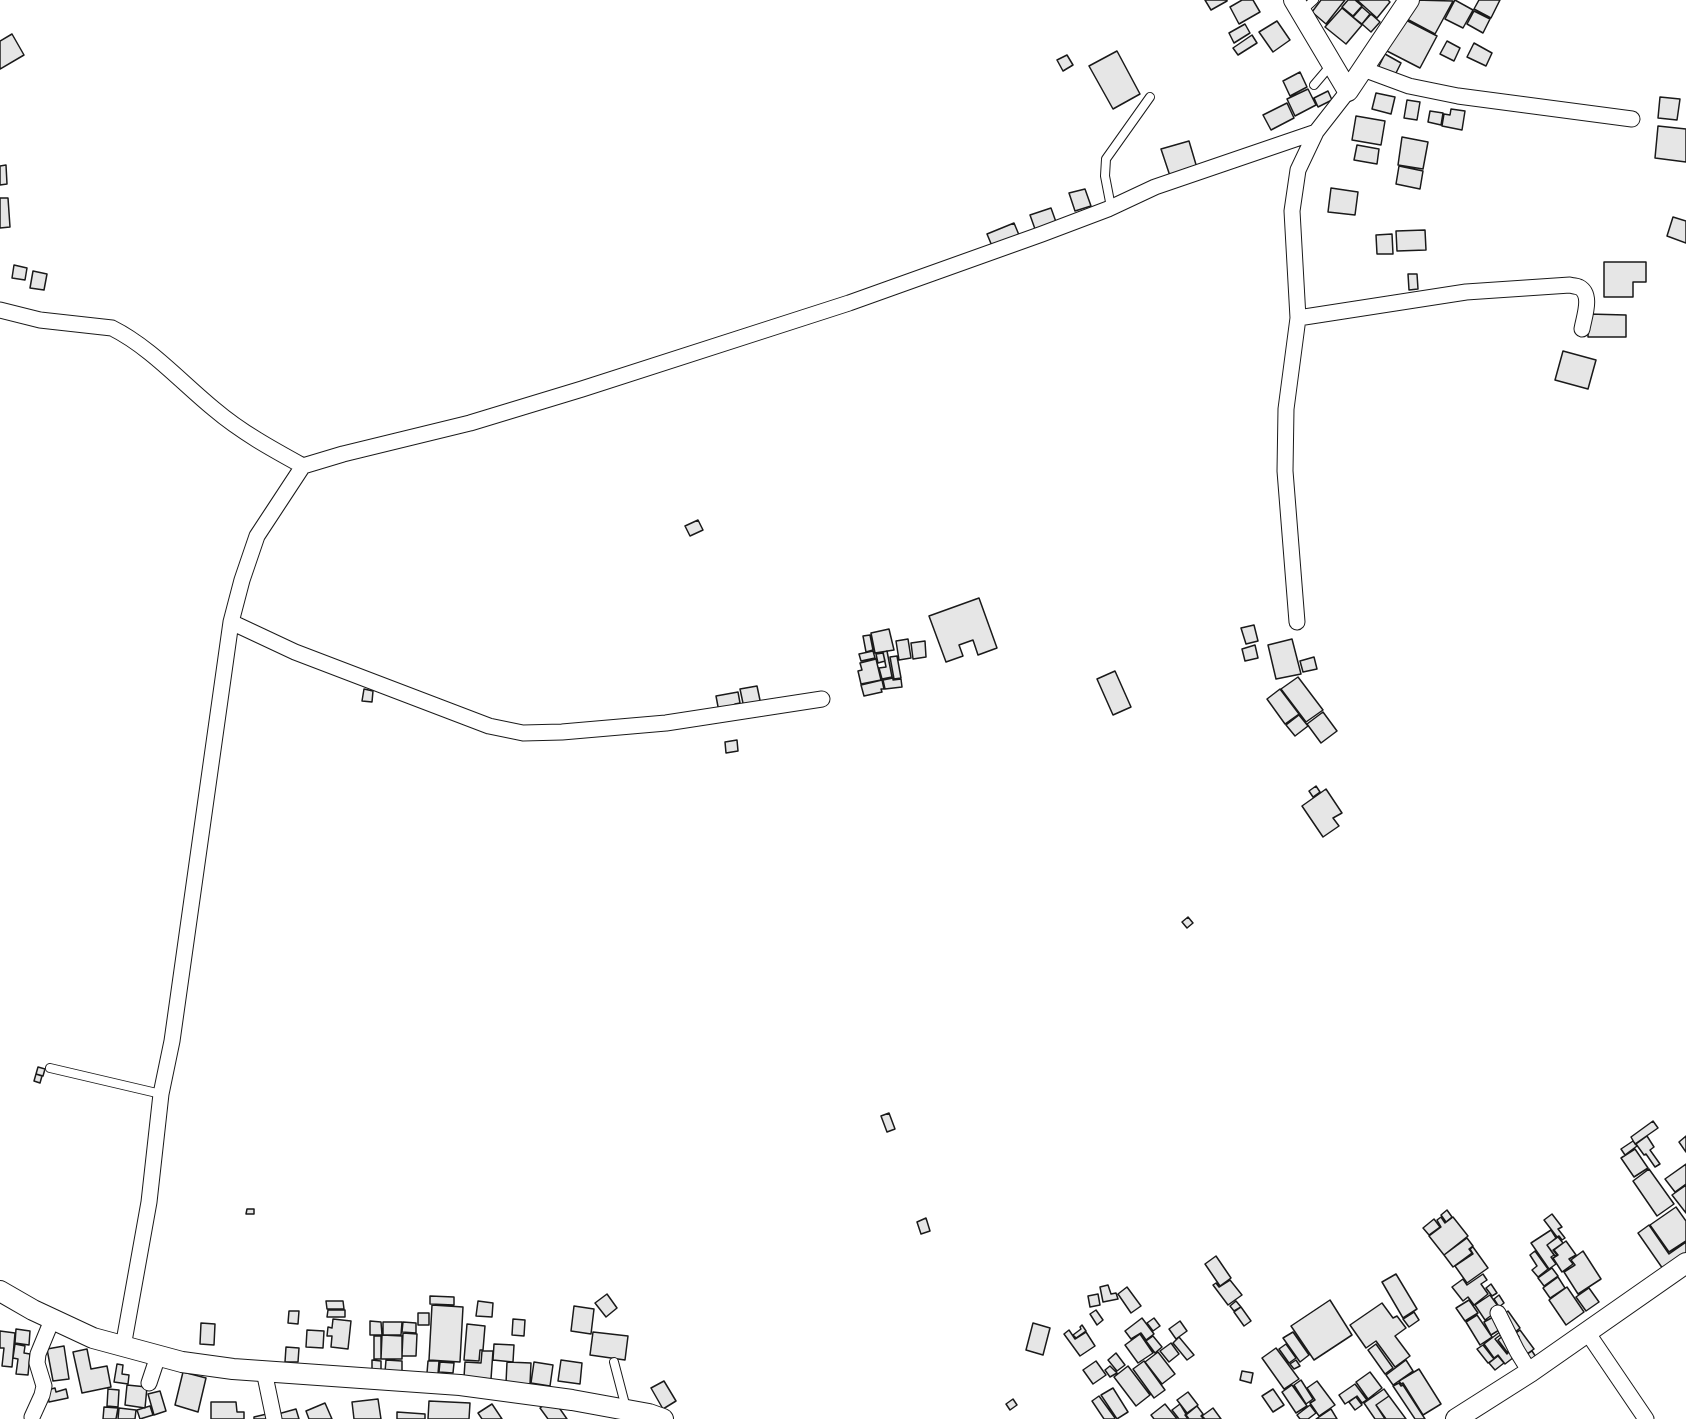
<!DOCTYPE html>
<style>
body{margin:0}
canvas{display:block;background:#fff}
</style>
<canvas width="1686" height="1419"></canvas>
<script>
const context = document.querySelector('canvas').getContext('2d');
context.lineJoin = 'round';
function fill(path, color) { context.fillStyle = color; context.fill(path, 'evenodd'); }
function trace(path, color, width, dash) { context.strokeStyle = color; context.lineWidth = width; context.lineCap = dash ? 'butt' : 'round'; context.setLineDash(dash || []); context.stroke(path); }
const building = new Path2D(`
 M1205 0H1227V1L1211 10Z
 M1242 0H1253L1260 12 1239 24 1230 7Z
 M1321 0H1345L1326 24 1312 12Z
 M1348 0H1355L1362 6 1353 16 1342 7Z
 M1357 0H1388L1390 2 1377 18Z
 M1414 0 1453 1 1435 34 1405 18Z
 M1455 0 1473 10 1463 28 1445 19Z
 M1479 0H1500L1491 18 1474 9Z
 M1362 7 1370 14 1362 24 1353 17Z
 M1342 8 1362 25 1346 44 1325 27Z
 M1474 11 1490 19 1483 33 1467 24Z
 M1371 14 1380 22 1371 32 1362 24Z
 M1402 18 1437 36 1420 68 1385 50Z
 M1277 21 1290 40 1273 52 1259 32Z
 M1245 24 1250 33 1234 43 1229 33Z
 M12 34 24 55 0 69V41Z
 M1252 35 1257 43 1238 55 1233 48Z
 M1447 41 1460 48 1454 61 1440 54Z
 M1474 43 1492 53 1486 66 1467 57Z
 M1117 51 1140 94 1113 109 1089 66Z
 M1385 54 1401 63 1394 77 1378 68Z
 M1067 55 1073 65 1063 71 1057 60Z
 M1300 72 1307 87 1290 96 1283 81Z
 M1308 89 1316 105 1295 116 1287 99Z
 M1328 91 1332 100 1318 107 1314 98Z
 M1376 93 1395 97 1391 114 1372 109Z
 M1660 97 1680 99 1677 120 1658 118Z
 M1407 100 1420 102 1417 120 1404 118Z
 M1287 103 1294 118 1271 130 1263 115Z
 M1451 109 1465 111 1462 130 1442 126 1444 114 1450 115Z
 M1430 111 1443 113 1441 125 1428 122Z
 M1356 116 1385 121 1381 145 1352 140Z
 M1658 126 1686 129V162L1655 158Z
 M1402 137 1428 142 1423 169 1398 165Z
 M1189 141 1197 168 1170 176 1161 149Z
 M1357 145 1379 149 1377 164 1354 160Z
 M6 165 7 184 0 185V166Z
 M1399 166 1423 171 1420 189 1396 184Z
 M1331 188 1358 192 1355 215 1328 212Z
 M1085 189 1091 206 1075 211 1069 193Z
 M0 198H8L10 227 0 228Z
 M1051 208 1056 222 1035 229 1030 215Z
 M1673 217 1686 221V243L1667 236Z
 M1014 223 1019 235 992 246 987 234Z
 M1425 230 1426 250 1397 251 1396 231Z
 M1392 234 1393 254H1377L1376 235Z
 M1604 262H1646V282H1633V297H1604Z
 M14 265 27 268 25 280 12 278Z
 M33 271 47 274 44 290 30 288Z
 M1408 274H1417L1418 289 1409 290Z
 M1588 314 1626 315V337H1588Z
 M1563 351 1596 360 1588 389 1555 380Z
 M698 520 703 530 690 536 685 526Z
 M979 598 997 648 978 655 973 640 959 645 963 656 946 662 929 616Z
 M1254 625 1258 641 1246 644 1241 628Z
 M889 629 894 650 875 653 871 633Z
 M870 635 873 650 866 652 863 636Z
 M908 639 911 658 899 660 896 641Z
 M1292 639 1301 674 1276 679 1268 645Z
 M925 641 926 657 913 659 911 643Z
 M1255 645 1258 658 1245 661 1242 649Z
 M873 651 875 658 861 661 859 654Z
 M887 651 892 677 882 679 879 668 886 667 883 652Z
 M883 653 885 661 878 663 876 654Z
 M897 656 901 678 894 679 890 657Z
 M1314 657 1317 669 1303 672 1300 661Z
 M876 659 881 680 861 684 858 671 862 670 860 663Z
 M1115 671 1131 707 1113 715 1097 679Z
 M1298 677 1323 710 1306 722 1281 689Z
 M893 678V680L901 679 902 687 885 689 883 680Z
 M882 680 884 689H881L882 692 864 696 861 685Z
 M757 686 761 705 744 708 740 689Z
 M364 689 373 691 372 702 362 701Z
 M1280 689 1299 714 1285 724 1267 699Z
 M738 692 740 703 735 704 736 709 719 712 716 696Z
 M1323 712 1337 731 1321 743 1307 724Z
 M1299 715 1308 726 1295 736 1286 725Z
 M737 740 738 751 726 753 725 742Z
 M1316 786 1320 792 1313 797 1309 791Z
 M1326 789 1342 813 1333 818 1339 826 1323 837 1302 806Z
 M1188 917 1193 923 1187 928 1182 922Z
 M38 1067 45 1069 43 1076 36 1074Z
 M36 1074 42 1076 40 1083 34 1081Z
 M889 1113 895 1129 887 1132 881 1116Z
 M1653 1121 1658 1128 1635 1144 1631 1137Z
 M1647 1136 1654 1147 1650 1150 1660 1164 1655 1167 1646 1154 1644 1155 1636 1144Z
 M1686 1136V1152L1679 1142Z
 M1633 1141 1637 1146 1625 1155 1621 1149Z
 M1635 1149 1648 1168 1634 1177 1621 1158Z
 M1686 1164V1184L1675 1192 1665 1179Z
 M1649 1169 1674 1204 1657 1216 1633 1181Z
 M1686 1185V1213L1672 1195Z
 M1676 1207 1686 1221V1241L1669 1252 1650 1225Z
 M247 1209H254V1214H246Z
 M1447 1210 1452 1217 1446 1222 1441 1215Z
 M1552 1214 1562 1227 1558 1229 1565 1238 1562 1240 1559 1236 1557 1237 1544 1220Z
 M1441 1217 1445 1223 1453 1217 1468 1236 1444 1255 1429 1236 1441 1227 1437 1220Z
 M926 1218 930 1231 921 1234 917 1222Z
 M1434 1219 1440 1227 1429 1235 1423 1228Z
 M1649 1225 1669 1254 1686 1242V1253L1663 1269 1638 1233Z
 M1551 1230 1556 1238 1547 1245 1554 1255 1551 1257 1556 1264 1549 1269 1531 1243Z
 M1558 1237 1563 1243 1553 1250 1557 1255 1555 1256 1547 1245Z
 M1467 1238 1473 1246 1469 1249 1472 1253 1453 1267 1444 1255Z
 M1566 1241 1576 1255 1569 1259 1573 1264 1562 1272 1553 1258 1558 1255 1554 1250Z
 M1473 1247 1488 1268 1467 1283 1455 1266 1473 1254 1470 1249Z
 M1535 1251 1548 1269 1538 1277 1532 1270 1537 1266 1530 1255Z
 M1583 1251 1601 1279 1578 1294 1564 1272 1575 1265 1571 1260Z
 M1216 1256 1231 1278 1220 1286 1205 1264Z
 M1552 1268 1558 1276 1544 1286 1538 1278Z
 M1396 1274 1417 1309 1403 1318 1382 1282Z
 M1483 1274 1487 1280 1481 1284 1488 1294 1474 1305 1468 1297 1463 1301 1452 1287 1463 1279 1467 1285Z
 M1558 1277 1565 1288 1550 1298 1543 1288Z
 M1230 1280 1242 1295 1228 1305 1213 1285 1216 1283 1219 1287Z
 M1491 1284 1497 1293 1492 1296 1486 1288Z
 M1108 1285 1111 1294 1116 1293 1118 1299 1103 1302 1100 1287Z
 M1127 1287 1141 1306 1131 1313 1118 1294Z
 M1567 1287 1584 1312 1566 1325 1549 1300Z
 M1589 1288 1599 1302 1586 1311 1576 1297Z
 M607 1294 617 1308 606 1317 595 1303Z
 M1098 1294 1100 1305 1090 1307 1088 1296Z
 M1490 1295 1500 1309 1485 1320 1475 1305Z
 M1499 1295 1504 1303 1499 1307 1494 1299Z
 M430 1296 454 1297V1305L430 1304Z
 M1330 1300 1352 1335 1314 1360 1291 1326Z
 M1469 1300 1478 1313 1465 1321 1456 1308Z
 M326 1301H343L344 1309H327Z
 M478 1301 493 1303 492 1317 476 1316Z
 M1236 1301 1241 1307 1234 1311 1230 1306Z
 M1382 1303 1393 1318 1397 1316 1406 1328 1395 1336 1410 1356 1395 1367 1376 1341 1366 1348 1350 1325Z
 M432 1305 463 1307 460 1362 429 1360Z
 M574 1306 594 1309 591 1334 571 1331Z
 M1241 1307 1251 1321 1244 1326 1234 1312Z
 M328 1310H345V1317H327Z
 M1096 1310 1103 1320 1097 1325 1090 1314Z
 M289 1311H299L298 1324 288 1323Z
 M1508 1311 1520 1328 1514 1333 1502 1316Z
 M1414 1312 1419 1320 1409 1327 1403 1319Z
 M418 1313H429V1325H418Z
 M1477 1315 1492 1337 1480 1345 1466 1322Z
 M1497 1315 1504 1327 1491 1335 1484 1322Z
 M1142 1318 1154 1334 1146 1340 1141 1333 1131 1339 1125 1331Z
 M1154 1318 1160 1326 1153 1331 1147 1323Z
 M333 1319 351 1321 348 1349 331 1347 332 1336H327L328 1327 332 1328Z
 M513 1319 525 1320 524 1336 512 1335Z
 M370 1321 381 1322 382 1335H370Z
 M1180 1321 1187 1331 1176 1339 1169 1329Z
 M383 1322H402L401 1335H383Z
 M403 1322 416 1323V1333L402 1332Z
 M201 1323 215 1324 214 1345 200 1344Z
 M1033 1323 1050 1328 1043 1355 1026 1350Z
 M467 1324 485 1326 483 1350H480L479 1361 464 1360Z
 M1082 1325 1086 1331 1076 1338 1073 1335 1081 1329 1080 1327Z
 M16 1329 30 1331 29 1345 15 1343Z
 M307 1330 324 1331 323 1348 306 1347Z
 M1069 1330 1075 1339 1086 1332 1095 1346 1080 1356 1064 1334Z
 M1520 1330 1534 1349 1524 1356 1514 1341 1519 1337 1516 1333Z
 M0 1331 15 1333 12 1367 2 1366 4 1348H0Z
 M1501 1331 1503 1333 1495 1339 1507 1354 1513 1348 1518 1354 1505 1364 1498 1355 1494 1358 1484 1344Z
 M593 1332 628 1336 625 1360 590 1355Z
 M1293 1332 1309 1355 1300 1362 1283 1338Z
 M403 1333 417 1334 416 1356H402Z
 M1140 1334 1153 1353 1138 1363 1125 1345Z
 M1505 1334 1514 1347 1507 1352 1498 1340Z
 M382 1335 402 1336V1359H381Z
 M374 1336H381V1359H374Z
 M1153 1336 1162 1347 1155 1353 1146 1341Z
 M1179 1337 1194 1355 1187 1360 1173 1343Z
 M1171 1343 1179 1354 1169 1362 1160 1351Z
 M15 1344 25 1346 24 1353 30 1354 28 1375 16 1374 18 1359 13 1358Z
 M494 1344 514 1345 513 1362 493 1360Z
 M1286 1344 1296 1358 1289 1363 1279 1349Z
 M1376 1344 1393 1368 1385 1374 1368 1350Z
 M1483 1345 1494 1359 1488 1363 1477 1349Z
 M64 1346 69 1379 53 1381 47 1349Z
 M286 1347 299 1348 298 1362H285Z
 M1276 1348 1299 1379 1284 1389 1262 1358Z
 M87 1349 91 1369 107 1366 111 1387 82 1393 73 1352Z
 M482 1351H493L491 1379 464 1377 465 1362 481 1363Z
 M1532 1351 1538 1360 1529 1366 1523 1357Z
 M1158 1352 1175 1374 1162 1384 1145 1362Z
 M1116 1353 1125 1365 1117 1371 1108 1360Z
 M1498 1356 1504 1363 1495 1370 1489 1363Z
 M372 1360 381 1361V1372H372Z
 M386 1360 402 1361V1373L385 1372Z
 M561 1360 582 1363 580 1384 558 1381Z
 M1296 1360 1300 1366 1294 1369 1290 1364Z
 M1406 1360 1413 1371 1393 1385 1386 1375Z
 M428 1361H439L438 1374 427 1373Z
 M1096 1361 1106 1375 1093 1384 1083 1370Z
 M1144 1361 1165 1390 1154 1398 1133 1369Z
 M440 1362 454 1363 453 1373 439 1372Z
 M507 1362 531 1363 530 1384 506 1383Z
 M534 1362 553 1365 550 1386 531 1383Z
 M117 1364 123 1365 122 1374 129 1375 128 1384 114 1382Z
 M1110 1366 1117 1373 1110 1377 1105 1370Z
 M1128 1366 1150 1395 1136 1406 1114 1377Z
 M1419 1369 1441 1404 1423 1415 1403 1383 1401 1384 1399 1381Z
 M1242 1371 1253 1373 1251 1383 1240 1380Z
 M183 1372 206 1378 198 1412 175 1405Z
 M1370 1372 1382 1388 1368 1399 1356 1382Z
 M1301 1380 1313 1399 1306 1404 1294 1385Z
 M664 1381 676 1401 663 1409 651 1388Z
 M1317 1381 1335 1405 1319 1416 1310 1403 1315 1400 1307 1388Z
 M1399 1383 1401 1386 1403 1385 1425 1419H1415L1393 1386Z
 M1355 1384 1367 1400 1362 1403 1357 1396 1345 1404 1339 1395Z
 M127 1385 147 1387 145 1408 125 1405Z
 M1292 1385 1307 1406 1296 1413 1282 1392Z
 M55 1388 56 1392 66 1389 68 1398 49 1402 47 1390Z
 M1113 1388 1128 1412 1117 1419 1101 1395Z
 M108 1389 119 1390 118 1407 107 1406Z
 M1273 1389 1284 1405 1273 1412 1262 1396Z
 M1384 1389 1389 1396 1376 1405 1385 1419H1375L1364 1403Z
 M160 1391 166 1411 154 1415 148 1394Z
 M1188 1392 1198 1405 1187 1413 1177 1400Z
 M1099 1396 1115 1418 1114 1419H1104L1092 1401Z
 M1389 1396 1406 1419H1386L1376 1405Z
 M1356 1397 1362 1405 1355 1410 1349 1402Z
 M378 1399 381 1419H354L352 1402Z
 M553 1399 567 1419H548L540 1408Z
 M1013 1399 1017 1405 1010 1410 1006 1404Z
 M429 1401 470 1403 469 1419H428Z
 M211 1402H236L237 1412H244V1419H211Z
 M325 1403 332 1419H309L306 1411Z
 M492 1404 502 1419H482L478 1413Z
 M1165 1404 1177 1419H1154L1151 1415Z
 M1180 1404 1186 1414 1185 1415 1188 1419H1179L1172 1410Z
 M1310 1405 1316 1413 1308 1419H1300L1297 1415Z
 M150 1406 153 1415 140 1419 137 1410Z
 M1197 1406 1203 1414 1201 1416 1204 1419H1189L1186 1415Z
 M104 1407 118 1408 116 1419H103Z
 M119 1408 136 1410 135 1419H118Z
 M1213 1408 1221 1419H1205L1202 1416Z
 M296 1409 299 1419H279L278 1414Z
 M1331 1409 1337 1419H1316Z
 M397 1412 425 1414V1419H397Z
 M271 1413 272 1419H254V1417Z`);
fill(building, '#e6e6e6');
trace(building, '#1a1a1a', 1.5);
const service = new Path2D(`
 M1302 11 1314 0
 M1314 85 1331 65
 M1111 207 1105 176 1106 159 1150 97
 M50 1068 161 1094
 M614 1362 626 1408`);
const minor = new Path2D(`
 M1363 69 1409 86 1458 96 1632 119
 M0 310 40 320 112 328C150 347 181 382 214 409 241 432 272 449 303 466
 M1298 318 1466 292 1570 285C1573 286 1576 286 1579 287 1593 294 1584 317 1582 329
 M231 622 295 652 350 673 489 726 523 733 562 732 666 723 822 699
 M1297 622 1285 471 1286 409 1298 318 1292 211 1298 170 1316 132
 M1498 1313 1517 1351 1530 1372
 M1587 1332 1646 1419
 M123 1347 149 1202 161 1094 172 1041 231 622 242 580 257 536 303 466 343 454 470 423 582 389 849 303 1042 234 1108 209 1155 187 1316 132 1348 91
 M264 1371 274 1419
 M149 1383 158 1356
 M32 1417 42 1395 44 1386 37 1363 38 1354 52 1320`);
const tertiary = new Path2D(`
 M1294 0 1348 91 1409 0
 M0 1291 33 1310 93 1338 182 1362 233 1369 460 1385 572 1400 649 1414 663 1419
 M1456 1419 1530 1372 1686 1263`);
trace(service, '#1a1a1a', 10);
trace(minor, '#1a1a1a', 17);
trace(tertiary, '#1a1a1a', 22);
trace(service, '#fff', 8);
trace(minor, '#fff', 15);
trace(tertiary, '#fff', 20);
</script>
